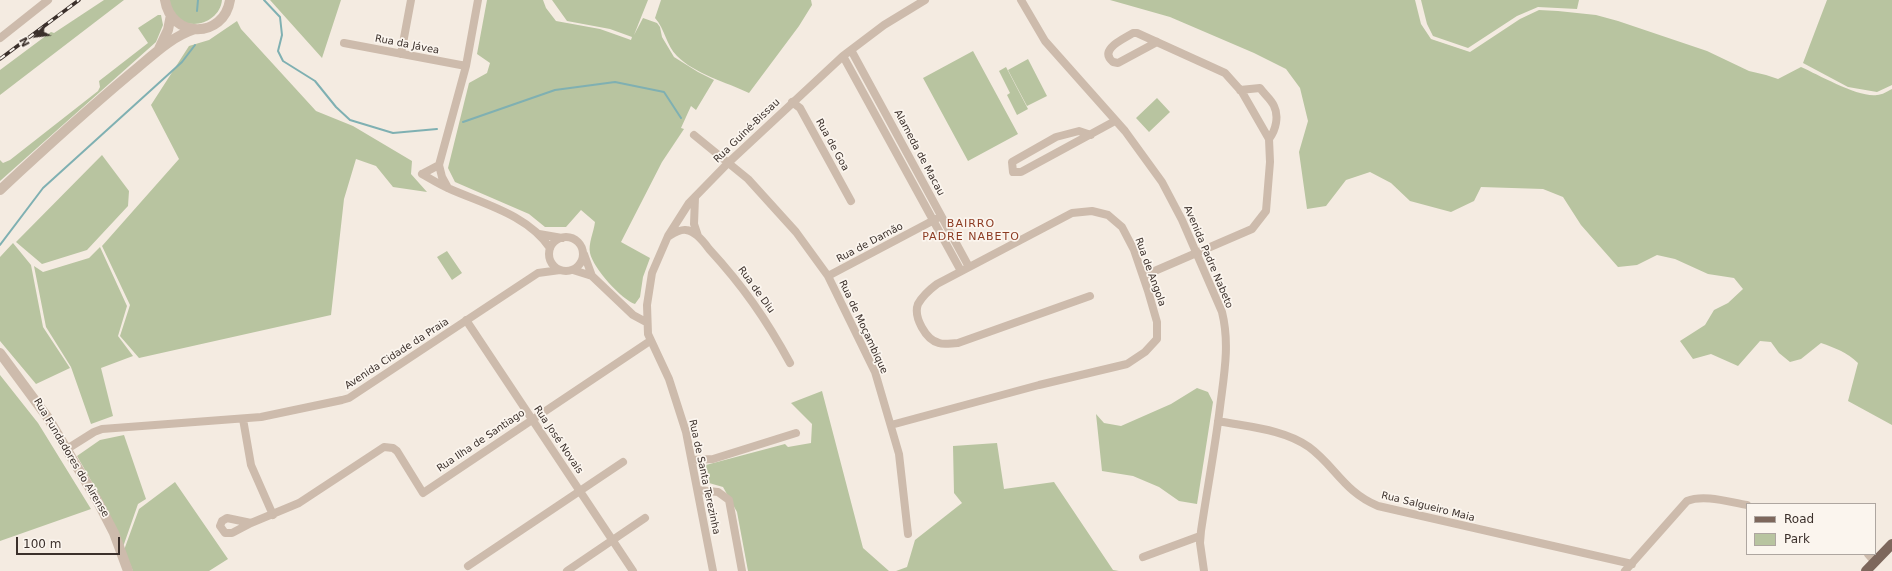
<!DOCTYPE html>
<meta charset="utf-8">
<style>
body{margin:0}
#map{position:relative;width:1892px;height:571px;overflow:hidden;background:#f4ebe1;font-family:"DejaVu Sans",sans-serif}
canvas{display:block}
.legend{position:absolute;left:1746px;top:503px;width:130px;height:52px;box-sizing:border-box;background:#fbf5ee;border:1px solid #aea6a0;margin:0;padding:5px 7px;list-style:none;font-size:12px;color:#3b302b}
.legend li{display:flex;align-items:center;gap:8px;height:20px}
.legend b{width:20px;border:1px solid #aea6a0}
.north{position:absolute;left:16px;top:16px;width:40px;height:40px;-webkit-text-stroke:3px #fbf5ee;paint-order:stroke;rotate:242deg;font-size:11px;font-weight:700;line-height:16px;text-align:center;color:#3b302b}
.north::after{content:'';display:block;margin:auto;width:14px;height:18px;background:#3b302b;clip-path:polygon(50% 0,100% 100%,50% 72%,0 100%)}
.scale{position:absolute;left:16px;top:537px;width:104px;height:18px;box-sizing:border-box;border:2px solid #3b302b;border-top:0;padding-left:5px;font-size:12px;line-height:14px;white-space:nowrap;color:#3b302b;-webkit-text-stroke:3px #fbf5ee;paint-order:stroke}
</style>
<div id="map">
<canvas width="1892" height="571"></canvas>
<ul class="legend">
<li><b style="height:5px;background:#7d675c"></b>Road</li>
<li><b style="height:11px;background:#b8c4a0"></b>Park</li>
</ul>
<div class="north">N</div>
<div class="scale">100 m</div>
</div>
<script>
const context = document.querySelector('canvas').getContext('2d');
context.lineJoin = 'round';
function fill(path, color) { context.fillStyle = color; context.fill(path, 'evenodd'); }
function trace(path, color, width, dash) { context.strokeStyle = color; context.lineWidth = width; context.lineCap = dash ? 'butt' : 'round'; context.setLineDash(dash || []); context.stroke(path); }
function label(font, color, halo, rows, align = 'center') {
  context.font = font + ' "DejaVu Sans",sans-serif'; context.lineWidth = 3.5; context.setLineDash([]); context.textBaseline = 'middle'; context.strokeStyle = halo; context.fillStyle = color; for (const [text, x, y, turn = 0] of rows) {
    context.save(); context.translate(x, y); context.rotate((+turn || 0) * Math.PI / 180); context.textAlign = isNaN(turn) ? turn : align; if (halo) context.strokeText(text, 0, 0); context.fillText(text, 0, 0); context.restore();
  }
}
fill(new Path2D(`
 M104 0H124L0 95V70L51 32 54 33Z
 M169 0H222C220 23 186 34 173 12 171 9 171 4 169 0Z
 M270 0H341L322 58Z
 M487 0H543L546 8 556 21 600 29 631 40 632 37 610 29 567 21 552 0H648L634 35 643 18 657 23 660 27 662 37 674 57 698 72 714 80 696 110 691 106 681 128 684 129 662 162 621 242 650 258 643 277 640 297 635 304C622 300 593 268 590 253 588 244 594 231 595 222L581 210 566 227H545L529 214 455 182 448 168 469 83 487 73 490 63 477 54Z
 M661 0H811L812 5 799 26 749 93C726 82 695 74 677 56 666 45 665 29 655 18Z
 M1110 0H1415L1421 24 1431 39 1470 52 1520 19 1539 10 1558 11 1596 15 1618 21 1707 51 1749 71 1766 75 1778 79 1801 67C1819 75 1859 98 1877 95 1882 95 1888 91 1892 89V425L1848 401 1858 363C1847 352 1835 348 1821 343L1801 359 1790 362 1779 353 1771 342 1760 341 1738 366 1711 354 1693 359 1680 341 1705 325 1714 310 1728 303 1743 289 1734 278 1708 274 1675 259 1657 255 1637 265 1618 267 1581 225 1563 197 1543 189 1481 187 1474 201 1451 212 1410 201 1391 183 1370 172 1346 180 1326 206 1307 209 1299 152 1308 121 1300 88 1286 69 1254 53 1170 17Z
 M1421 0H1579L1577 9 1538 7 1517 16 1468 48 1433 36 1427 24Z
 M1827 0H1892V85L1877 92 1848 87 1803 63Z
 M158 15H161L163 25 156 42 0 181V160L3 163 10 160 98 91 100 87 99 81 148 43 138 28Z
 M237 21 241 29 316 111 353 126 412 161 411 174 427 192 393 187 376 166 356 159 344 199 331 315 139 358 120 336 130 305 102 246 179 159 151 105 189 46 209 40Z
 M973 51 1018 134 968 161 923 78Z
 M1028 59 1047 96 1027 106 1008 70Z
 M1006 67 1028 109 1017 115 1007 95 1010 93 999 71Z
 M1157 98 1170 112 1149 132 1136 118Z
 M102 155 129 191 128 206 87 250 42 264 16 242Z
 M13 243 31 265 43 327 70 368 36 384 0 341V257Z
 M100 247 127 306 118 336 133 356 101 368 113 416 91 424 71 367 46 327 34 266 43 272 89 258Z
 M447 251 462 273 452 280 437 257Z
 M0 375 38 423 91 509 0 541Z
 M1197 388 1208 392 1213 402 1197 504 1179 501 1159 487 1133 476 1102 471 1096 414 1104 423 1121 426 1171 404Z
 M822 391 863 548 889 571H748L737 512 723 487 702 481V466L785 444 788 447 811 443 812 424 791 403Z
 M124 435 146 499 138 504 123 547 101 498 77 456 100 440Z
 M997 443 1004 489 1054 482 1113 570 1119 571H896L907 567 915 540 962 503 954 493 953 446Z
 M175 482 228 559 209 571H133L124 550 139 509Z`), '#b8c4a0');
trace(new Path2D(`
 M264 0 280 17 282 35 278 51 283 61 315 81 336 107 350 120 393 133 437 129
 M197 11 198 0
 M463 122 555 90 615 82 664 92 681 118
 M0 245 43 188 182 62 195 45`), '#7fb0b2', 2);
trace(new Path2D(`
 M1021 0 1045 41 1125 131 1162 182 1182 220 1222 312C1230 344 1224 375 1220 407 1215 448 1207 490 1201 531L1200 543 1204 571
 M0 38 48 0
 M344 43 466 66
 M851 50 969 267
 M401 54 411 0
 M843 56 961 271
 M1240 90 1260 88C1264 94 1271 99 1274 106 1279 116 1276 130 1269 139
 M792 102 800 108 851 201
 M694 135 748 179 796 232 828 276 875 372 899 454 908 534
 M1091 135 1079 131 1056 137 1012 162 1013 172H1021L1115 121
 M422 174C431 179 440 185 450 189 484 204 528 215 550 248
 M422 174 439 165
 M448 188 442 177 439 165 466 66 478 0
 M695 197 694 224 698 236
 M539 234 562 238
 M669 236C674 233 680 229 686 230 695 231 704 242 709 249 743 286 766 319 790 363
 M549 254a17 17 0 1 1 34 0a17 17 0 1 1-34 0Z
 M584 254 592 276
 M573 270 592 276 633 315 646 322
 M828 276 936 219
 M1143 276 1252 229 1266 211 1270 162 1269 139 1242 92 1225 73 1137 33H1133C1124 39 1098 49 1113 62L1118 63 1157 42
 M466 320 633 571
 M243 419 251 465 273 515
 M1218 421C1248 427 1284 429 1309 447 1335 466 1344 492 1378 506L1632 564
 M891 425 1039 385 1127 364 1145 352 1157 339V322L1148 291 1134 250 1122 227 1108 215 1092 211 1072 213 937 284C929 290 923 295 918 304 913 317 926 340 939 343 944 345 952 343 958 343L1090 296
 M67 449 94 432 102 429 261 417 342 400 349 398 538 273 560 270
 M692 460 713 459 796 433
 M698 490 718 492 729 500 742 571
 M251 523 227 518 222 521 220 526 225 533H232L251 523 299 503 384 447 393 448 397 451 423 493 650 341
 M1868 554 1875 562
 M1143 557 1200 536
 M468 566 623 462
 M567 571 645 518
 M713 571 686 432 669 379 648 334 647 305 652 273 668 236 689 203 728 163 843 56 884 25 925 0
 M1625 571 1687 501C1704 494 1729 502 1747 505`), '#cdbbac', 8);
trace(new Path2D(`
 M165 0C171 39 224 39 230 0
 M159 49 168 30 171 15
 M0 190C43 150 86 111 130 74 151 57 170 37 195 29
 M0 353 48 418 98 502 114 533 128 571`), '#cdbbac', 10);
trace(new Path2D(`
 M1866 571 1892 544`), '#7d675c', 10);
const rail = new Path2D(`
 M0 59 79 0`);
trace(rail, '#3b302b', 3.5);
trace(rail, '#fbf5ee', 2, [6]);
label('10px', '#3b302b', '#fbf5ee', [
 ["Rua da Jávea",407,45,11],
 ["Rua Guiné-Bissau",747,131,-44],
 ["Rua de Goa",832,145,61],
 ["Alameda de Macau",919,153,62],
 ["Rua de Damão",870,243,-28],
 ["Avenida Padre Nabeto",1208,257,67],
 ["Rua de Angola",1150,272,70],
 ["Rua de Diu",756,290,54],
 ["Rua de Moçambique",863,327,65],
 ["Avenida Cidade da Praia",397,354,-33],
 ["Rua José Novais",558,440,56],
 ["Rua Ilha de Santiago",481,441,-34],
 ["Rua Fundadores do Airense",71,458,59],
 ["Rua de Santa Terezinha",704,477,78],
 ["Rua Salgueiro Maia",1428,507,14]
]);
context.letterSpacing = '1px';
label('11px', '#8c3b22', '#fbf5ee', [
 ["BAIRRO",971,224],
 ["PADRE NABETO",971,237]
]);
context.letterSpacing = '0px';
</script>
